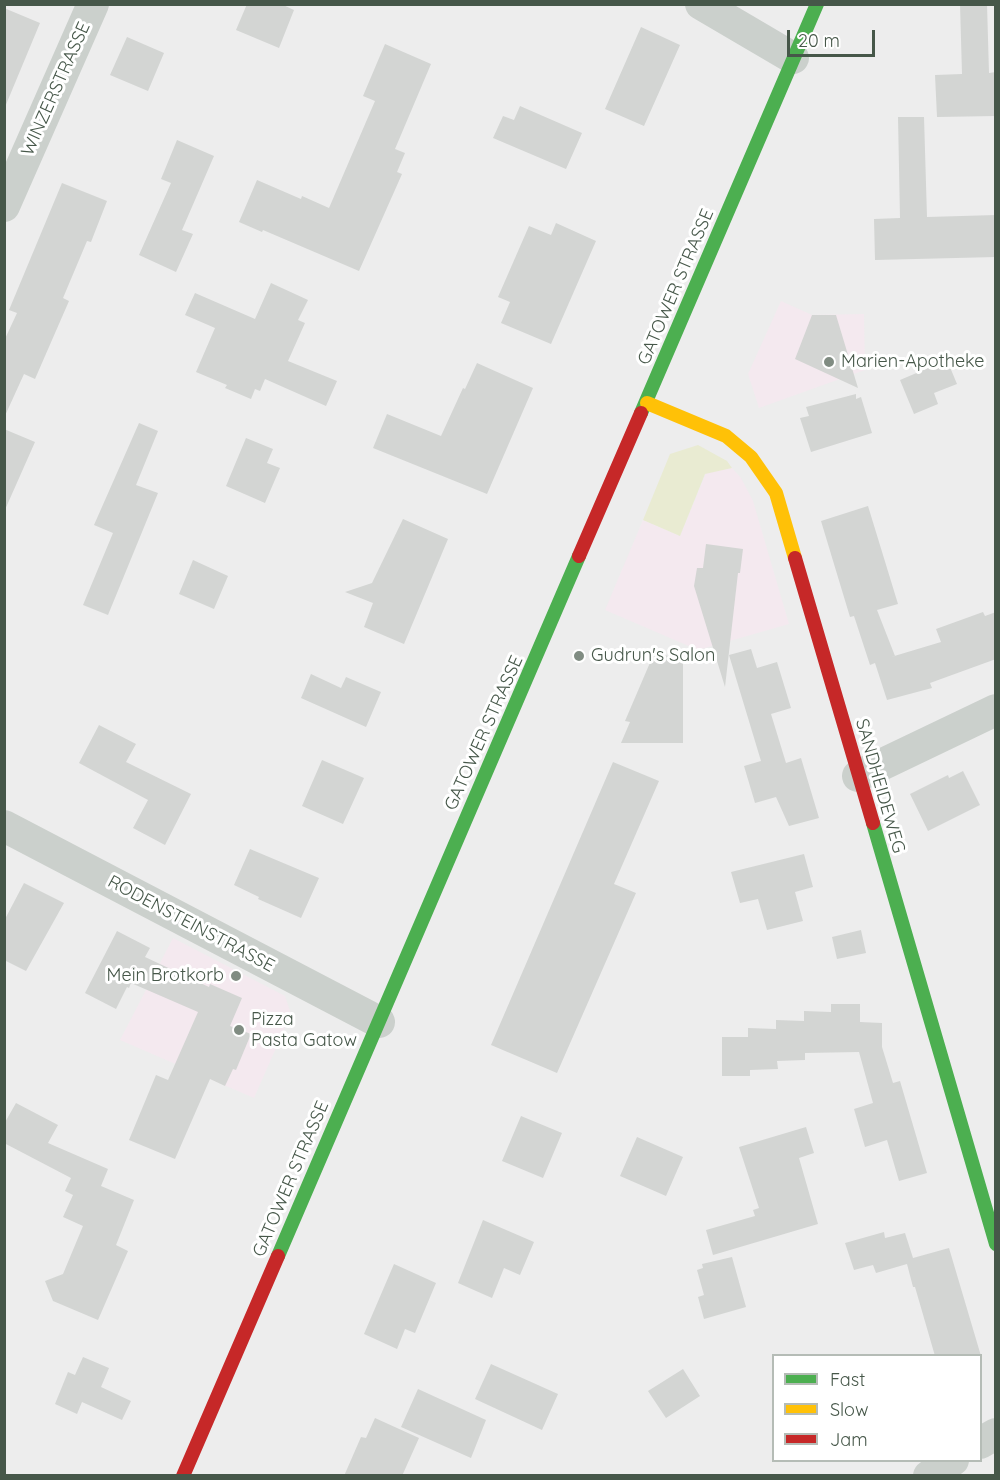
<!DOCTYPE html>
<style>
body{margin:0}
#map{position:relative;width:1000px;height:1480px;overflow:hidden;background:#ededed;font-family:Quicksand,sans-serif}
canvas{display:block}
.frame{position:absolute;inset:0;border:6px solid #465749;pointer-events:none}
.legend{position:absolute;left:772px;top:1354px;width:210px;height:108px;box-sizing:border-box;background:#fff;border:2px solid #b5bcb6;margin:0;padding:8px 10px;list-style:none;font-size:18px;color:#465749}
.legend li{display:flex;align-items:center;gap:12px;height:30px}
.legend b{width:30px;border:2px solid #b5bcb6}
.scale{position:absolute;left:787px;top:30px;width:88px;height:27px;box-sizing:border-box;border:3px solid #465749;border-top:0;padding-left:8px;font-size:18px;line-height:21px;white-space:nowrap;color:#465749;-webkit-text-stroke:4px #fff;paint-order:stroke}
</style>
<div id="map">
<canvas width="1000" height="1480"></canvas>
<div class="frame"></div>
<ul class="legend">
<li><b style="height:8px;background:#4caf50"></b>Fast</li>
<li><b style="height:8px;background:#ffc107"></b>Slow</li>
<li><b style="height:8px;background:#c62828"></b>Jam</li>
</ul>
<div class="scale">20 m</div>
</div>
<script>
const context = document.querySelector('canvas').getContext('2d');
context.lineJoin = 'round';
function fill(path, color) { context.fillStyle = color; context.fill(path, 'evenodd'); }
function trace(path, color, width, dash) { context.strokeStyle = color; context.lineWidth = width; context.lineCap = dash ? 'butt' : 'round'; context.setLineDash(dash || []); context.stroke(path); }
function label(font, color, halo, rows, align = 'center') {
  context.font = font + ' Quicksand,sans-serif'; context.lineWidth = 6; context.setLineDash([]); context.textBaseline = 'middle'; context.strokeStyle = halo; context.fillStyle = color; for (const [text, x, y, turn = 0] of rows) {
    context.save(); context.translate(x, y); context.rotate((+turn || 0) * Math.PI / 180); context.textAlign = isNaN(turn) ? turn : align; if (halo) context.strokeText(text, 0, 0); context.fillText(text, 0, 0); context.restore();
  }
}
fill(new Path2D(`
 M781 301 812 315 864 314 865 370 759 408 748 374Z
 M732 468 741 478 753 501 789 624 698 650 605 610 643 520 680 536 706 473Z
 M173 938 285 996 291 1014 254 1098 120 1040Z`), '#f4e9ef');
fill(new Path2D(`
 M698 445 727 461 732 468 705 474 680 536 643 520 670 454Z`), '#e9ebd2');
fill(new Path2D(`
 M247 4H281L294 10 279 48 236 30Z
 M960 4H987L989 73 996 72V116L937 117 935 75 962 74Z
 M4 8 40 23 5 107 4 106Z
 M641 27 680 45 644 126 605 109Z
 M127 37 164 53 148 91 110 75Z
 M385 44 431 64 395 149 405 153 397 172 402 174 359 271 263 230 262 232 239 222 257 180 301 199 302 196 329 208 375 101 363 96Z
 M520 106 582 133 566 169 493 138 503 116 514 120Z
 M898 117H924L927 217 996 215V257L875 260 874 219 900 218Z
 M177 140 214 156 182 230 193 234 176 272 139 255 171 183 161 179Z
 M62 183 107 201 91 242 87 241 63 298 69 301 35 379 24 374 4 418V341L17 313 9 310Z
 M556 223 596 241 551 344 501 323 510 302 498 297 529 226 551 235Z
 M271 283 308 300 298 320 305 323 288 361 337 381 326 406 265 379 260 391 255 389 251 399 225 388 227 385 196 372 215 328 185 315 195 293 255 319Z
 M812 315H836L858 388 795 359Z
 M947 360 957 384 934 393 938 404 914 414 900 380Z
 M477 363 533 388 487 494 373 448 387 414 441 436 463 388 465 389Z
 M856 394V399L861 397 872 433 811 452 800 418 809 416 806 407Z
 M139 423 158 431 136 485 158 493 108 615 83 605 113 533 94 525Z
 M4 429 35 442 4 512Z
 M246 438 273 449 267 463 280 468 265 503 226 486Z
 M868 506 898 604 877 610 895 656 891 657 941 642 936 629 983 612 985 616 996 612V659L930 683 932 688 887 700 875 663 870 665 854 616 850 617 821 521Z
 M403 519 448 539 404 644 364 627 373 603 345 592 372 583Z
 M706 544 743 549 740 573H738L725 687 694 586 697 568H703Z
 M193 560 228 576 214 609 179 594Z
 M751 649 757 668 777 662 791 708 771 714 786 763 801 758 819 818 789 826 776 797 755 803 744 766 761 761 729 655Z
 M655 651 683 662V743H621L630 722 625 721Z
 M311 674 341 688 346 677 381 692 366 727 301 698Z
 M99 725 136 744 126 762 191 794 165 845 133 828 148 800 79 763Z
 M322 760 364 778 343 824 302 806Z
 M613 762 659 781 614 884 636 893 557 1073 491 1045Z
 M963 771 980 805 928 831 910 794 948 775 949 778Z
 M250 849 319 878 301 918 258 899 259 897 234 885Z
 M804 854 813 887 795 892 803 921 767 930 758 899 740 903 731 872Z
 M24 883 64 903 26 971 4 960V921Z
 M861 930 866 953 837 959 832 937Z
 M117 931 150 948 145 957 209 987 210 984 242 998 230 1026 251 1034 236 1070 233 1069 225 1086 210 1079 175 1159 129 1140 156 1075 168 1080 198 1012 131 983 129 988 127 987 116 1009 85 993Z
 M831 1004H860V1022L882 1023V1047L893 1083 900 1081 927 1173 899 1181 887 1140 865 1147 854 1109 873 1103 859 1052 805 1053V1060L777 1061 778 1069 750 1070V1076H722V1037H748V1028L776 1029V1020L804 1021V1011L831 1012Z
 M16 1103 58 1125 48 1143 108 1169 101 1186 134 1200 116 1245 128 1251 98 1320 53 1301 45 1281 63 1274 83 1226 63 1217 73 1195 65 1191 71 1178 4 1143V1124Z
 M521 1116 562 1133 543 1178 502 1161Z
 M806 1127 814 1153 799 1158 818 1224 713 1255 706 1230 755 1216 753 1210 759 1208 739 1147Z
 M637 1137 683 1157 666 1196 620 1176Z
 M483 1220 534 1242 520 1275 504 1268 492 1298 458 1283Z
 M884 1232 885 1238 905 1233 913 1258 949 1248 981 1356H935L915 1287H913L907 1264 876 1273 873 1265 854 1270 845 1243Z
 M732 1257 746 1307 704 1319 698 1297 704 1295 697 1270 703 1268 702 1264Z
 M394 1264 436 1283 415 1333 405 1329 397 1349 364 1334Z
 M83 1357 109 1368 101 1387 131 1401 122 1420 82 1402 77 1414 55 1404 68 1372 75 1375Z
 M491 1364 558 1394 542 1430 475 1399Z
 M683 1369 700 1396 666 1418 648 1391Z
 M418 1389 486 1420 471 1458 401 1427Z
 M375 1418 419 1438 402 1476H344L361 1437 366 1438Z`), '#d3d5d3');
trace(new Path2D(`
 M701 4 793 58
 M4 206 93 4
 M858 776 996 710
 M4 826 379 1022
 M980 1443 996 1434
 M929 1476 953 1460`), '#cbd0cc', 32);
trace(new Path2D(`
 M641 413 817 4
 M873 823 996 1244
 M278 1256 579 556`), '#4caf50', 14);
trace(new Path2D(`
 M647 403 726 436 751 457 776 493 795 558`), '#ffc107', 14);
trace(new Path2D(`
 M579 556 641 413
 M795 558 873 823
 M183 1476 278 1256`), '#c62828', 14);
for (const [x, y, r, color] of [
 [829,362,6,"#808c82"],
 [579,656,6,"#808c82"],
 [236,976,6,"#808c82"],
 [239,1030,6,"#808c82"]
]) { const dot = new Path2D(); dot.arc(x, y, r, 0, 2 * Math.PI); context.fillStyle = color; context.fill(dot); trace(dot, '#fff', 2); }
label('18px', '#465749', '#fff', [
 ["WINZERSTRASSE",56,89,-66],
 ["GATOWER STRASSE",676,287,-67],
 ["GATOWER STRASSE",484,733,-66],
 ["SANDHEIDEWEG",880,786,74],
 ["RODENSTEINSTRASSE",191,924,28],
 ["GATOWER STRASSE",291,1179,-67]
]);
label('18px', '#465749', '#fff', [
 ["Marien-Apotheke",841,362],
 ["Gudrun's Salon",591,656],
 ["Mein Brotkorb",224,976,"right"],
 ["Pizza",251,1020],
 ["Pasta Gatow",251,1041]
], 'left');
</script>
